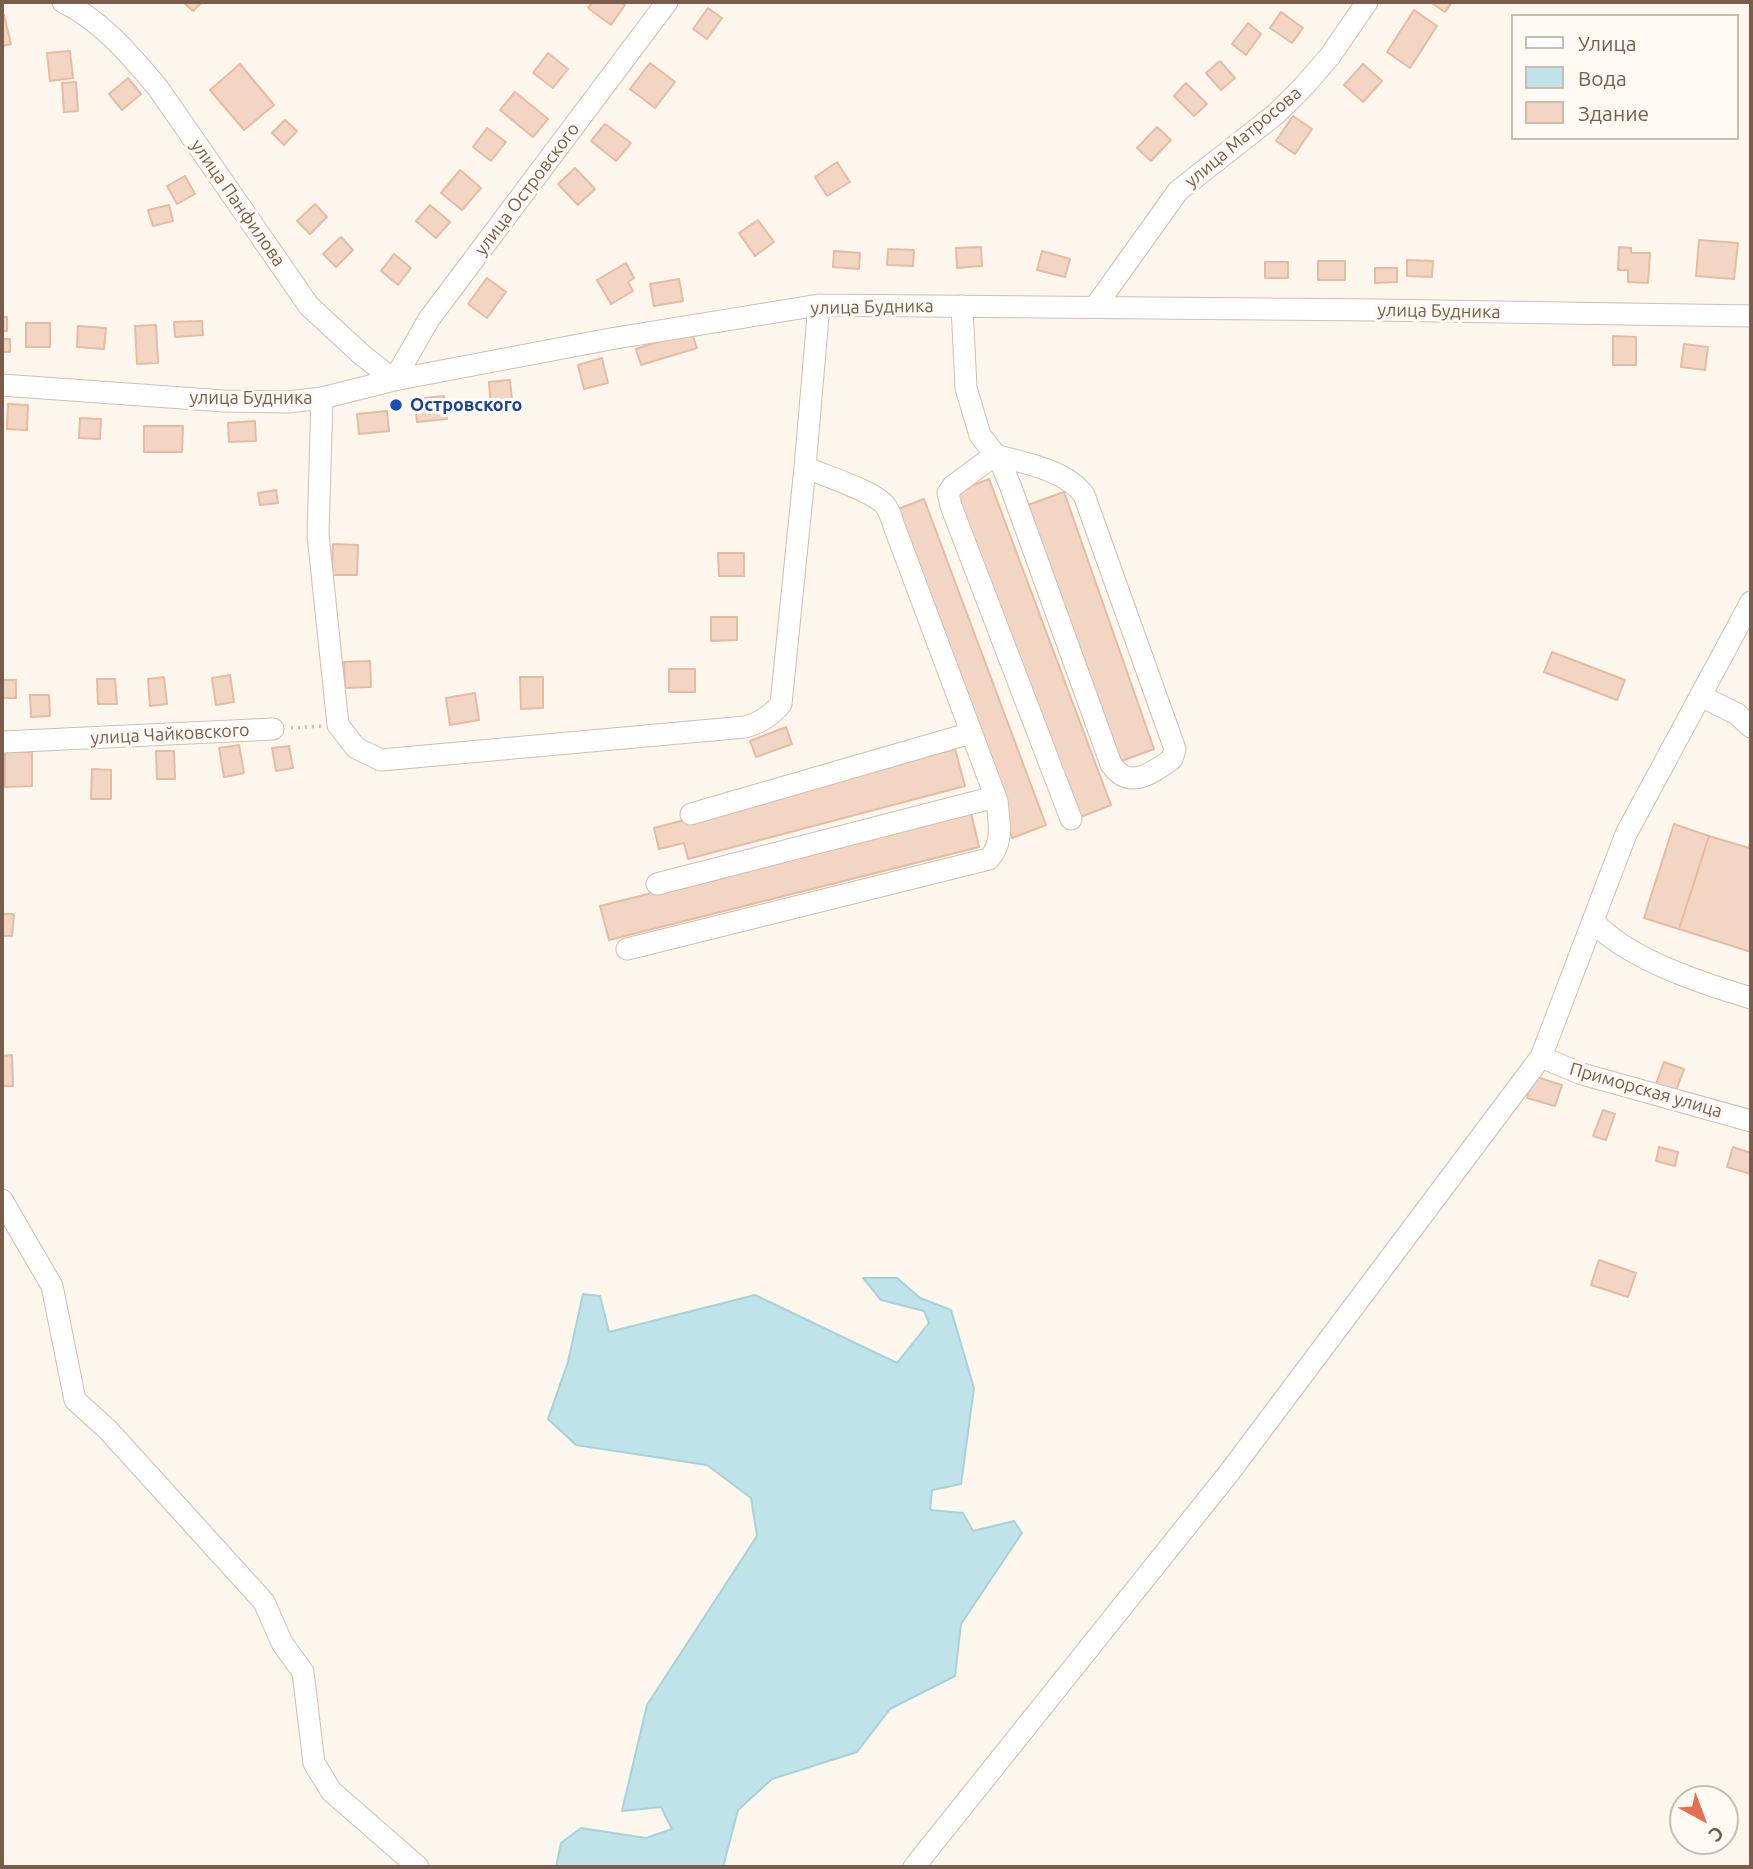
<!DOCTYPE html>
<meta charset="utf-8">
<style>
body{margin:0}
#map{position:relative;width:1753px;height:1869px;overflow:hidden;background:#fdf6ec;font-family:Ubuntu,sans-serif}
canvas{display:block}
.frame{position:absolute;inset:0;border:4px solid #7a5c4d;pointer-events:none}
.legend{position:absolute;left:1511px;top:14px;width:228px;height:126px;box-sizing:border-box;background:#fffaf3;border:2px solid #cabbb1;margin:0;padding:9px 12px;list-style:none;font-size:21px;color:#7a5c4d}
.legend li{display:flex;align-items:center;gap:14px;height:35px}
.legend b{width:35px;border:2px solid #cabbb1}
.north{position:absolute;left:1669px;top:1785px;width:70px;height:70px;box-sizing:border-box;background:#fffaf3;border:2px solid #cabbb1;border-radius:50%;rotate:139deg;font-size:19px;font-weight:700;line-height:28px;text-align:center;color:#7a5c4d}
.north::after{content:'';display:block;margin:auto;width:24px;height:32px;background:#e76f51;clip-path:polygon(50% 0,100% 100%,50% 72%,0 100%)}
</style>
<div id="map">
<canvas width="1753" height="1869"></canvas>
<div class="frame"></div>
<ul class="legend">
<li><b style="height:9px;background:#fff"></b>Улица</li>
<li><b style="height:19px;background:#bfe3e8"></b>Вода</li>
<li><b style="height:19px;background:#f3d5c3"></b>Здание</li>
</ul>
<div class="north">С</div>
</div>
<script>
const context = document.querySelector('canvas').getContext('2d');
context.lineJoin = 'round';
function fill(path, color) { context.fillStyle = color; context.fill(path, 'evenodd'); }
function trace(path, color, width, dash) { context.strokeStyle = color; context.lineWidth = width; context.lineCap = dash ? 'butt' : 'round'; context.setLineDash(dash || []); context.stroke(path); }
function label(font, color, halo, rows, align = 'center') {
  context.font = font + ' Ubuntu,sans-serif'; context.lineWidth = 6; context.setLineDash([]); context.textBaseline = 'middle'; context.strokeStyle = halo; context.fillStyle = color; for (const [text, x, y, turn = 0] of rows) {
    context.save(); context.translate(x, y); context.rotate((+turn || 0) * Math.PI / 180); context.textAlign = isNaN(turn) ? turn : align; if (halo) context.strokeText(text, 0, 0); context.fillText(text, 0, 0); context.restore();
  }
}
const water = new Path2D(`
 M863 1278H897L920 1298 951 1310 974 1388 961 1484 932 1490 930 1510 963 1513 973 1531 1014 1521 1022 1533 961 1624 955 1676 890 1709 857 1752 772 1779 738 1810 723 1867H556L561 1843 581 1828 646 1838 672 1829 661 1807 622 1811 647 1705 757 1536 751 1498 707 1465 576 1445 548 1419 568 1362 583 1294 600 1296 609 1332 755 1295 897 1363 929 1323 924 1311 881 1300Z`);
fill(water, '#bfe3e8');
trace(water, '#a5d3da', 2);
const building = new Path2D(`
 M183 2H202L193 11Z
 M593 2H620L625 5 611 25 588 8Z
 M1430 2H1452L1445 12Z
 M708 8 722 18 707 39 693 29Z
 M1414 10 1437 26 1410 68 1387 52Z
 M1281 12 1303 28 1292 43 1270 28Z
 M4 15 11 44 2 46V16Z
 M1248 23 1261 34 1246 55 1232 44Z
 M70 51 73 78 50 81 47 53Z
 M548 53 568 69 553 88 533 73Z
 M1220 61 1235 78 1221 90 1206 73Z
 M650 63 675 82 655 108 630 89Z
 M240 64 274 105 244 130 210 90Z
 M1363 64 1382 81 1363 102 1344 85Z
 M128 78 141 94 122 110 109 94Z
 M76 82 78 111 64 112 62 83Z
 M1186 83 1207 104 1194 116 1174 96Z
 M515 92 548 119 533 137 500 110Z
 M1293 116 1312 129 1295 154 1276 141Z
 M285 120 297 131 284 145 272 133Z
 M605 124 631 143 616 161 591 141Z
 M1157 127 1171 140 1151 161 1137 148Z
 M487 128 506 142 491 161 473 147Z
 M837 162 850 182 827 196 815 177Z
 M575 168 595 189 578 205 558 184Z
 M460 170 481 188 462 210 441 193Z
 M185 176 195 194 177 204 167 186Z
 M315 204 327 217 310 234 297 221Z
 M169 205 173 221 153 226 148 210Z
 M430 205 450 222 436 238 416 221Z
 M758 220 774 242 755 256 739 233Z
 M341 237 353 250 336 267 323 254Z
 M1699 240 1738 243 1734 279 1696 276Z
 M981 247 982 266 957 268 956 248Z
 M1619 247 1631 248V253H1650L1648 283 1628 282V270H1618Z
 M888 249 914 250 913 266 887 265Z
 M834 251 860 253 859 269 833 267Z
 M1042 251 1070 259 1065 277 1037 270Z
 M394 254 411 268 398 285 381 271Z
 M1407 260 1433 261 1432 277 1407 276Z
 M1318 261H1345V280H1318Z
 M1265 262H1288V278H1265Z
 M626 263 634 278 628 282 633 291 611 304 597 280Z
 M1375 268H1397V282L1375 283Z
 M487 278 506 292 487 318 468 304Z
 M679 279 683 301 654 306 650 284Z
 M2 317H7V331H2Z
 M202 321 203 335 175 337 174 322Z
 M26 323H50V347H26Z
 M156 325 158 363 137 364 135 326Z
 M78 326 106 328 104 349 77 347Z
 M691 331 697 348 641 365 636 349Z
 M1613 336 1636 337V365H1613Z
 M2 339H10V352H2Z
 M1684 344 1708 347 1705 370 1681 367Z
 M602 358 608 383 584 389 578 365Z
 M510 380 513 409 491 410 489 382Z
 M444 396 447 419 417 422 414 399Z
 M8 404 28 405 27 430 7 429Z
 M387 411 389 431 359 434 357 414Z
 M80 418 101 419 100 439 79 438Z
 M255 421 256 441 229 442 228 423Z
 M144 426H183L182 452H144Z
 M989 479 1111 805 1078 818 955 492Z
 M276 490 278 503 260 505 258 493Z
 M1064 492 1154 749 1116 763 1025 506Z
 M924 499 1046 825 1012 838 890 512Z
 M333 544 358 545 357 575H332Z
 M718 553H744V576H719Z
 M711 617H737V640L711 641Z
 M1552 652 1625 680 1617 700 1544 672Z
 M370 661 371 687 345 688 344 662Z
 M669 669H695V692H669Z
 M230 675 234 702 216 705 212 678Z
 M164 677 167 704 150 706 148 679Z
 M520 677H543V708L521 709Z
 M97 679H115L117 704H98Z
 M2 680H16V698H2Z
 M475 693 479 720 450 725 446 698Z
 M30 695H49L50 716 31 717Z
 M786 727 792 744 756 757 750 741Z
 M239 745 244 773 224 777 219 748Z
 M289 746 293 768 276 771 272 748Z
 M955 749 965 786 688 859 684 843 659 849 654 828Z
 M156 751H174L175 779H157Z
 M5 752H32V786L5 787Z
 M92 769 111 770V799H91Z
 M971 813 979 847 609 940 600 906Z
 M1674 824 1709 836 1679 929 1644 918Z
 M1709 836 1749 848 1751 840V952L1679 929Z
 M2 914H14L12 936H2Z
 M12 1055 13 1086H2V1056Z
 M1664 1062 1684 1069 1676 1091 1656 1084Z
 M1533 1076 1562 1085 1555 1106 1527 1098Z
 M1603 1110 1615 1114 1606 1140 1593 1136Z
 M1659 1147 1678 1152 1675 1166 1656 1161Z
 M1733 1147 1751 1153V1174L1727 1167Z
 M1599 1260 1636 1273 1628 1297 1591 1285Z`);
fill(building, '#f3d5c3');
trace(building, '#e6bba3', 2);
const minor = new Path2D(`
 M63 2C101 20 131 56 158 88L309 306 362 355 394 380 429 319 667 2
 M962 306 966 388 980 435 1000 461 1010 485 1111 764C1129 791 1152 773 1172 759L1175 749 1084 495C1066 470 1024 463 995 455L953 486 948 493 951 506 1071 819
 M1095 307 1178 191 1276 114 1304 86 1330 56 1367 2
 M2 385 224 401 288 402 322 398 394 380 610 339 819 305 1375 310 1751 316
 M322 398 318 535 338 725 356 748 381 760 745 727C760 723 771 716 781 704L805 467 819 305
 M1701 696 1737 714 1751 727
 M2 742 273 729
 M691 814 971 733
 M657 884 995 797
 M1593 922C1601 929 1610 937 1619 943 1656 968 1708 985 1751 998
 M627 949 989 859C1004 842 999 822 997 801L894 526C891 517 889 508 882 502 865 488 825 476 805 467
 M1541 1057 1582 1074 1751 1121
 M2 1200 52 1286 75 1400 108 1430 264 1602 282 1643 303 1672 314 1763 331 1791 418 1867
 M914 1867 1229 1473 1541 1057 1626 834 1751 602`);
trace(minor, '#d1beb0', 23);
trace(new Path2D(`
 M291 728 321 726`), '#d9b8a5', 3.5, [2, 5]);
trace(minor, '#fff', 21);
for (const [x, y, r, color] of [
 [396,405,7,"#1a4fb4"]
]) { const dot = new Path2D(); dot.arc(x, y, r, 0, 2 * Math.PI); context.fillStyle = color; context.fill(dot); trace(dot, '#fffaf3', 2.5); }
label('18px', '#7a5c4d', '#fffaf3', [
 ["улица Матросова",1243,137,-40],
 ["улица Островского",527,189,-53],
 ["улица Панфилова",238,203,55],
 ["улица Будника",872,307,-1],
 ["улица Будника",1439,311,1],
 ["улица Будника",251,398],
 ["улица Чайковского",170,734,-3],
 ["Приморская улица",1646,1090,16]
]);
label('bold 18px', '#164399', '#fffaf3', [
 ["Островского",410,405]
], 'left');
</script>
